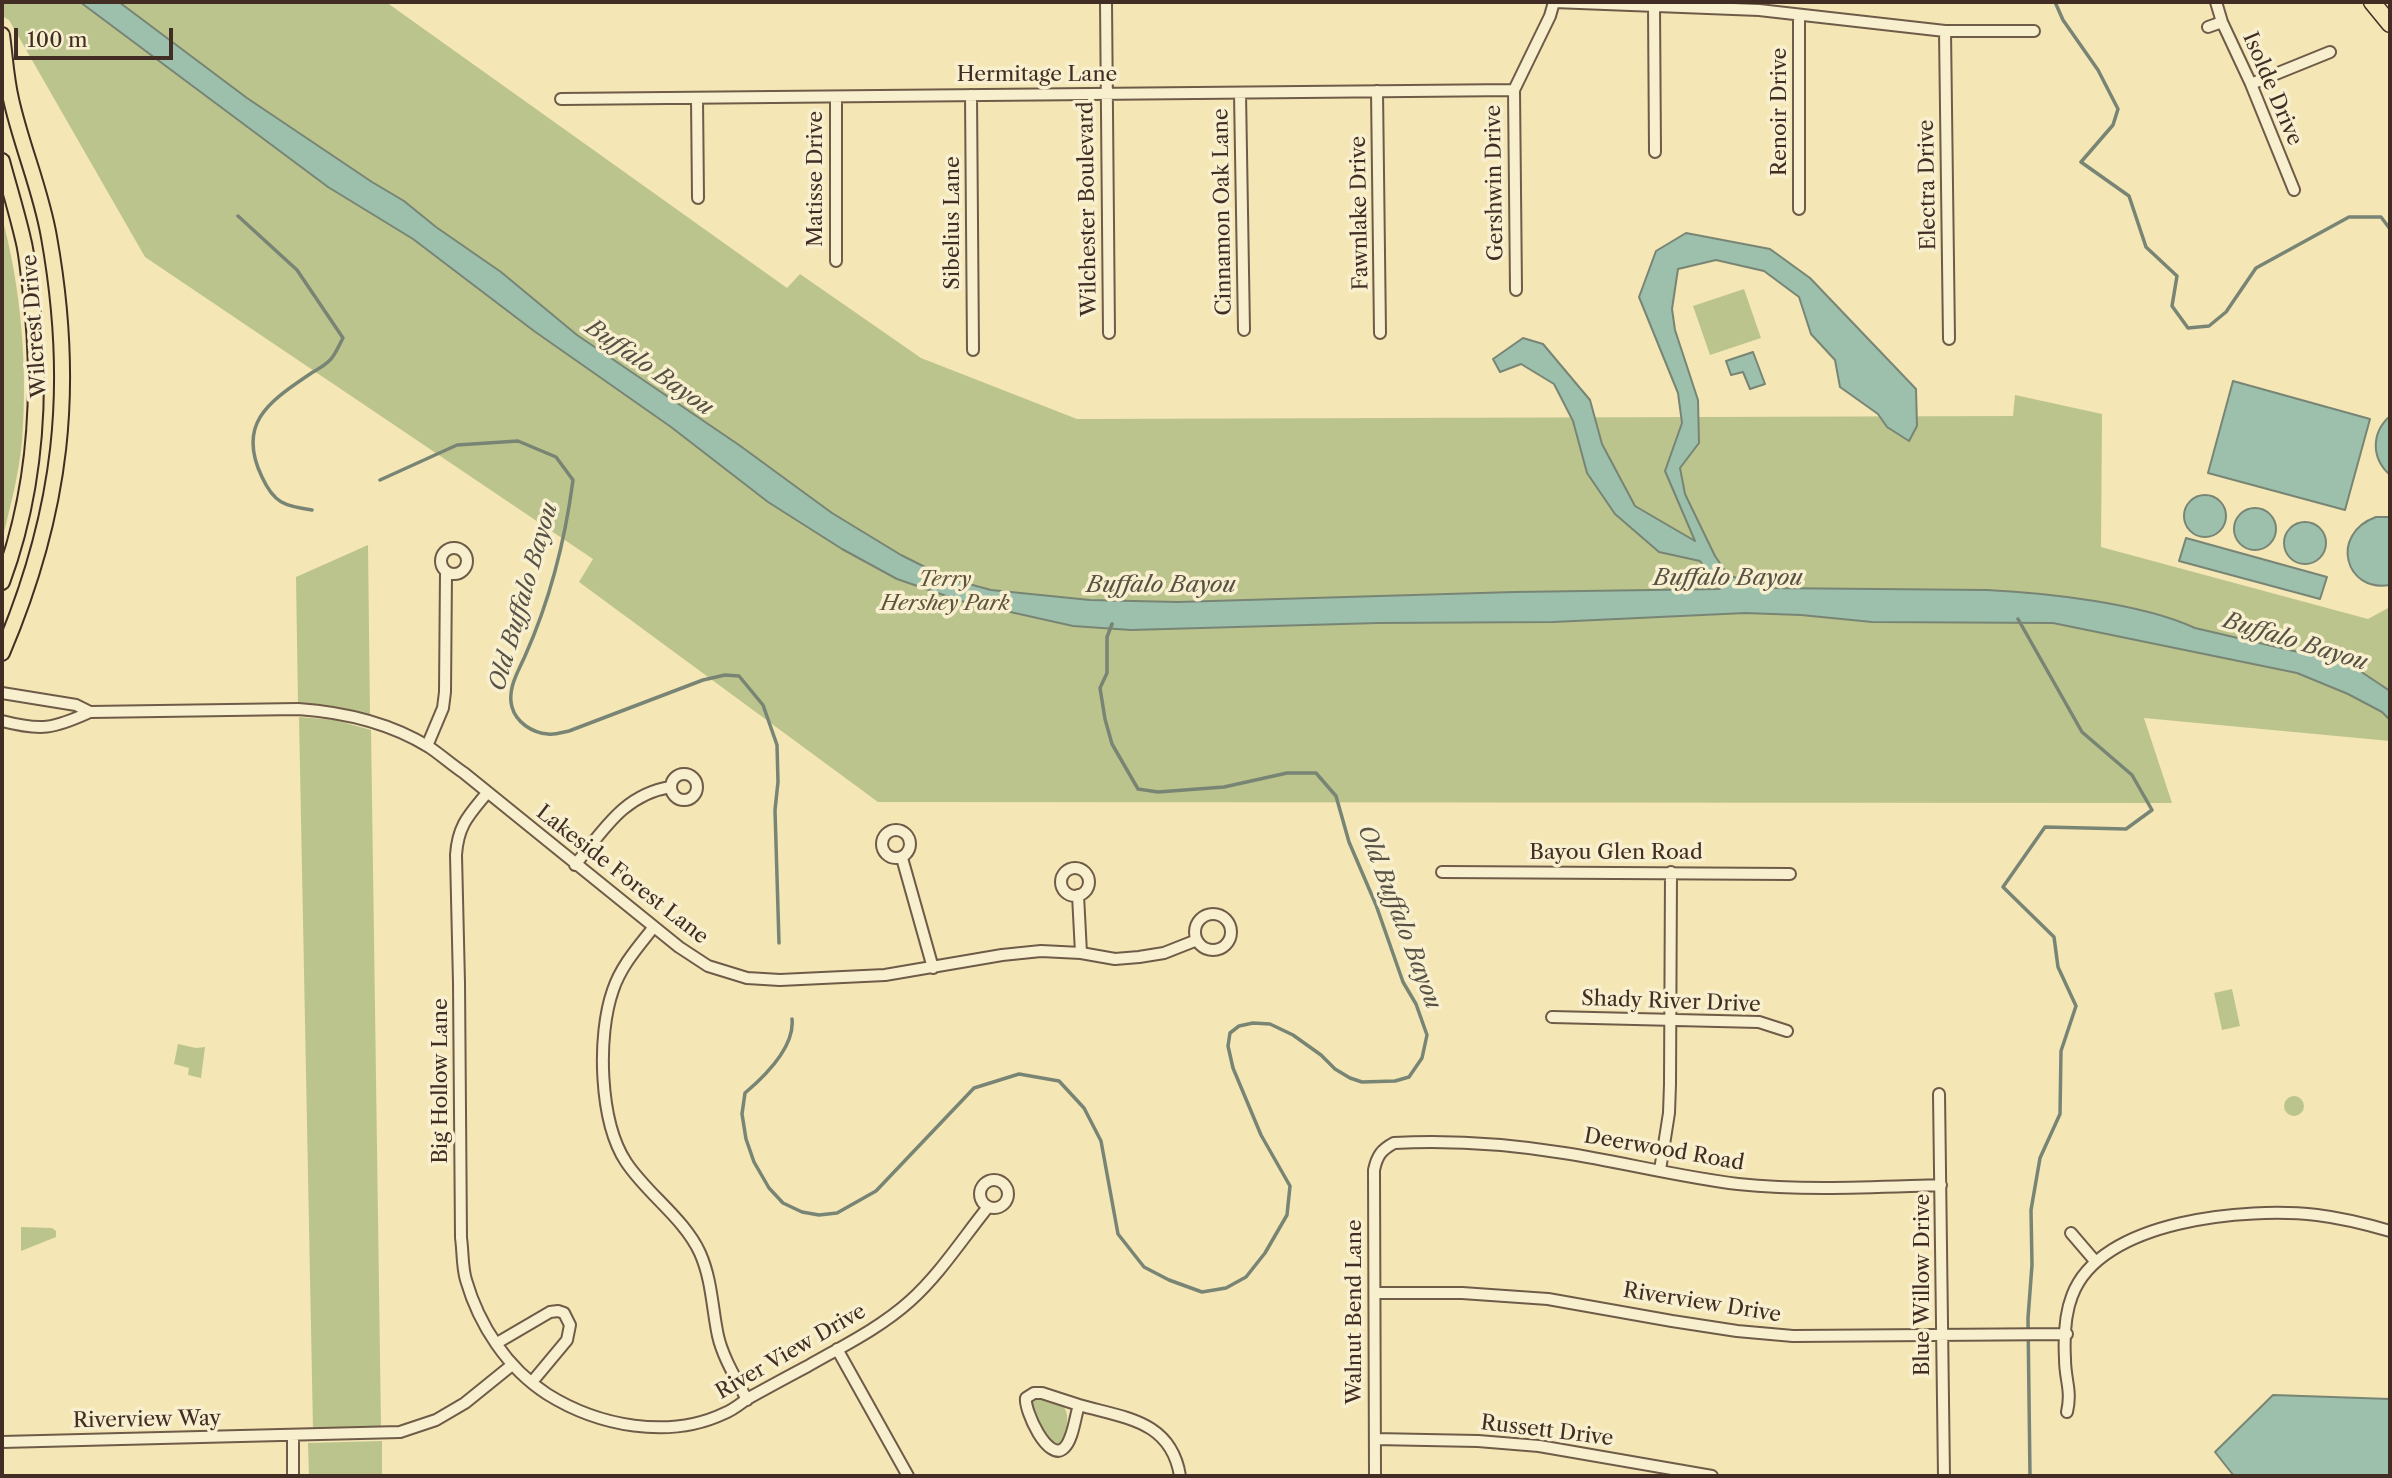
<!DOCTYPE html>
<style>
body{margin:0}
#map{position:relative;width:2392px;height:1478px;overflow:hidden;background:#f4e6b5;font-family:"Libre Caslon Text",serif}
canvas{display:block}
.frame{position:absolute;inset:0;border:4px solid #412d24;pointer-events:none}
.scale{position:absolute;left:14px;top:28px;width:159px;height:32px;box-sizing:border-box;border:4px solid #412d24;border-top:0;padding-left:9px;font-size:21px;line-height:24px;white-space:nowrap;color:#412d24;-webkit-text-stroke:5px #f8efcf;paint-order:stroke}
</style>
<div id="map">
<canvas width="2392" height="1478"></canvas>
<div class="frame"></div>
<div class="scale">100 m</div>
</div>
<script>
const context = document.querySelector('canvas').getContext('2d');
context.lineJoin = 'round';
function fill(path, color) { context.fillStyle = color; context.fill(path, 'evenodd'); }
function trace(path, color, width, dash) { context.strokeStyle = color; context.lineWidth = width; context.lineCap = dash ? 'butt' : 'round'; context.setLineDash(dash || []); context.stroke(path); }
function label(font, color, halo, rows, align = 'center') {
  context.font = font + ' "Libre Caslon Text",serif'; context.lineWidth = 7; context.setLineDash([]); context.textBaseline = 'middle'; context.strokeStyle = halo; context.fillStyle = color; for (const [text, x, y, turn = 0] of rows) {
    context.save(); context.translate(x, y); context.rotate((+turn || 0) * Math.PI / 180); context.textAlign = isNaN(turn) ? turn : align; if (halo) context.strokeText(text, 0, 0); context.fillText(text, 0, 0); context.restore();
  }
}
fill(new Path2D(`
 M2 2H386L787 288 800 274 921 358 1077 419 2013 416 2015 395 2102 414 2101 547 2368 619 2390 607V741L2144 718 2172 803 878 802 579 582 593 559 145 257 9 20 2 16Z
 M2 217C21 288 28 367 22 441 19 474 10 508 2 540Z
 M1744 289 1761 338 1710 355 1693 306Z
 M368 545 370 716 319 705 298 703 296 577Z
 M299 717 335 720 371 730 381 1427 313 1429Z
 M2232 989 2240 1026 2222 1030 2214 993Z
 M178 1044 196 1048 205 1047 201 1078 188 1075 189 1068 174 1064Z
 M2284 1106a10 10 0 1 1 20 0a10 10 0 1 1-20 0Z
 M21 1227 52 1228 56 1231V1237L21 1251Z
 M1038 1399 1064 1407C1071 1418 1065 1430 1062 1443L1057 1445 1049 1441 1032 1407V1402Z
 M382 1441V1476H309L308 1443Z`), '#bcc48d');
const water = new Path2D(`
 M80 2H119L247 98 372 182 404 201 436 227 501 272 577 335 739 445 832 513 901 555 947 578 991 590 1090 600 1178 602 1514 592 1720 589 1700 561 1659 552 1615 514 1587 473 1573 421 1554 384 1521 364 1500 372 1493 359 1523 338 1543 344 1590 400 1602 444 1635 506 1695 541 1665 471 1682 423 1678 393 1639 297 1656 251 1686 233 1770 249 1810 278 1916 389 1917 426 1909 441 1887 427 1878 414 1840 387 1835 360 1811 334 1799 297 1764 271 1716 260 1678 269 1672 309 1675 330 1698 400 1699 443 1680 468 1685 494 1715 556 1728 575 1767 588 1987 590C2047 593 2141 603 2195 628L2341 662 2357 669 2390 691V720L2382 712 2348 694 2297 673 2053 623 1872 622 1801 615 1745 613 1553 622 1378 623 1131 630 1073 626 961 601 897 579 842 549 768 502 671 427 534 331 413 239 328 187Z
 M1753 352 1765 384 1750 389 1743 372 1731 375 1726 361Z
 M2233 381 2370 419 2345 510 2208 473Z
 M2390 416V475C2371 458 2371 433 2390 416Z
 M2184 516a21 21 0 1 1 42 0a21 21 0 1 1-42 0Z
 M2234 529a21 21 0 1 1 42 0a21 21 0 1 1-42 0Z
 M2376 517H2390V585C2345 593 2329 534 2376 517Z
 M2284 543a21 21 0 1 1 42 0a21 21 0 1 1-42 0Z
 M2186 538 2327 577 2320 599 2179 561Z
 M2273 1395 2390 1399V1476H2234L2215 1452Z`);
fill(water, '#9cc0ab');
trace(water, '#788575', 2);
trace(new Path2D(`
 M2055 2 2063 20 2098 70 2118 109 2113 125 2081 162 2129 196 2146 247 2177 276 2172 306 2188 328 2209 326 2226 312 2256 268 2349 217H2381L2390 229
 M238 216 297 270 343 338C339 345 335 356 329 361 323 367 314 371 307 376 267 403 237 425 262 477 274 503 284 506 312 510
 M380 480 457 445 518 441 556 457 573 480C565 541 550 600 525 656 518 672 507 689 512 707 516 722 532 733 548 734 555 735 563 732 569 731L703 680 725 675 739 676 763 705 777 745 778 782 775 810 779 943
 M2018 619 2082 732 2132 775 2152 810 2126 829 2045 827 2003 887 2054 937 2058 967 2076 1006 2061 1051 2060 1114 2040 1158 2031 1210 2032 1265 2028 1318 2030 1476
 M792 1019C795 1047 765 1076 745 1093L742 1114 746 1139 754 1162 769 1188 783 1203 802 1212 819 1215 837 1213 876 1191 974 1088 1019 1074 1059 1081 1084 1108 1101 1141 1118 1234 1144 1267 1169 1280 1202 1292 1226 1288 1246 1277 1265 1253 1287 1215 1290 1186 1261 1135 1233 1068 1228 1046 1230 1033 1239 1026 1253 1023 1270 1024 1293 1035 1321 1055 1335 1069 1350 1078 1362 1082 1395 1081 1409 1077 1422 1058 1427 1035 1416 1004 1403 982 1376 905 1349 842 1336 796 1316 773H1287L1224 787 1158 792 1138 789 1112 744 1105 719 1100 688 1107 673V637L1112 624`), '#788575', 3.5);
const minor = new Path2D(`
 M1106 2 1109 333
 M1554 2 1759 10 1945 31H2034
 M2216 2 2222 22 2251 84 2294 190
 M1654 6 1655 152
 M1799 15V209
 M2208 27 2222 22
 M1945 31 1949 339
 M2251 84 2330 52
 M1377 91 1380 333
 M1240 93 1244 330
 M971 95 973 350
 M836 97V261
 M697 98 698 198
 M561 99 1514 90
 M1516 290 1514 90 1550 16 1554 2
 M441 561a13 13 0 1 1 26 0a13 13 0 1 1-26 0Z
 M2 693 76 705 90 712
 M2 721C41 731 53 729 90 712L298 709C342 712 390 723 429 747 441 755 452 765 464 773L679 947 708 966 747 978 780 980 885 975 1002 955 1041 951 1081 953 1115 959 1139 957 1164 953 1197 940
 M427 746 443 708 445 692 446 572
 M671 787a13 13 0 1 1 26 0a13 13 0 1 1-26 0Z
 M487 793C469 815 458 825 456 855L459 983 461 1238C463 1251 462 1267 466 1280 479 1325 507 1368 547 1394 598 1426 669 1440 725 1413 733 1410 740 1404 747 1399 767 1388 787 1377 808 1366 843 1346 880 1328 910 1301 940 1274 963 1238 988 1207
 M882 844a14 14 0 1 1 28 0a14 14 0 1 1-28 0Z
 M902 858 933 968
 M575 865C603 831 624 794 671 787
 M1061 882a14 14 0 1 1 28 0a14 14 0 1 1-28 0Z
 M1442 872 1790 874
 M1078 895 1081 953
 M1195 932a18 18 0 1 1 36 0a18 18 0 1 1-36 0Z
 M653 928C638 947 621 966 613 990 597 1035 599 1121 626 1162 647 1194 684 1218 700 1253 712 1280 712 1308 718 1336 723 1358 737 1380 747 1400
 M1552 1017 1759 1022 1787 1031
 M1939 1094 1944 1476
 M1660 1170 1669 1113 1670 1084 1671 872
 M980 1194a14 14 0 1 1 28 0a14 14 0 1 1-28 0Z
 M2071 1233 2095 1261
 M1375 1293H1462L1548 1299 1672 1321 1737 1331 1793 1336 2067 1334
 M497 1343 550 1312 558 1311 564 1313 570 1325 567 1340 532 1382
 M837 1349 908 1476
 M1034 1393H1042L1079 1405C1075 1417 1073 1440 1064 1448 1048 1463 1024 1410 1026 1398Z
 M1079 1405C1124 1418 1171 1420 1180 1476
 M2067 1412C2072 1390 2065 1380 2065 1359 2064 1340 2065 1314 2072 1296 2100 1219 2248 1207 2317 1215 2342 1218 2366 1224 2390 1231
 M293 1437V1476
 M1375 1439 1478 1441 1539 1446 1712 1476
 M2 1442 400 1432 436 1420 465 1403 512 1365
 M1375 1476 1374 1170C1377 1156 1381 1150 1394 1143 1451 1140 1508 1144 1564 1153 1622 1162 1680 1177 1738 1184 1805 1191 1874 1187 1941 1185`);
const major = new Path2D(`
 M2 35C5 56 6 78 11 99 21 145 41 190 49 237 76 388 62 512 2 653
 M2 161C9 187 17 213 23 239 27 254 28 271 30 286 42 385 37 488 2 582`);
const highway = new Path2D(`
 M2372 2 2390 24`);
trace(minor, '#6e5b48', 14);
trace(major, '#412d24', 18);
trace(highway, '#412d24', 19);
trace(minor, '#f8efcf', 10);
trace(major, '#f4e6b5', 14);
trace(highway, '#f4e6b5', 16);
label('21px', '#412d24', '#f8efcf', [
 ["Hermitage Lane",1037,75],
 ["Isolde Drive",2272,89,67],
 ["Renoir Drive",1780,112,-90],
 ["Matisse Drive",816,179,-90],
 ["Gershwin Drive",1495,183,-91],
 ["Electra Drive",1928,185,-91],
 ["Wilchester Boulevard",1088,209,-91],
 ["Cinnamon Oak Lane",1223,212,-91],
 ["Fawnlake Drive",1360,213,-91],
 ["Sibelius Lane",953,223,-90],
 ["Wilcrest Drive",35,326,-94],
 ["Bayou Glen Road",1616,853],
 ["Lakeside Forest Lane",622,875,38],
 ["Shady River Drive",1671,1002,2],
 ["Big Hollow Lane",441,1081,-90],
 ["Deerwood Road",1664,1150,10],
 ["Blue Willow Drive",1923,1285,-90],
 ["Riverview Drive",1702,1303,9],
 ["Walnut Bend Lane",1355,1312,-90],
 ["River View Drive",791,1352,-30],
 ["Riverview Way",147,1420,-1],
 ["Russett Drive",1547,1431,7]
]);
label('italic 21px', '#60533e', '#f8efcf', [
 ["Terry",945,580],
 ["Hershey Park",945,604]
]);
label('italic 23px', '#585246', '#f8efcf', [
 ["Buffalo Bayou",649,368,35],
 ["Buffalo Bayou",1728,578],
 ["Buffalo Bayou",1161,585],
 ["Old Buffalo Bayou",524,597,-74],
 ["Buffalo Bayou",2295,642,17],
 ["Old Buffalo Bayou",1399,917,69]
]);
</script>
